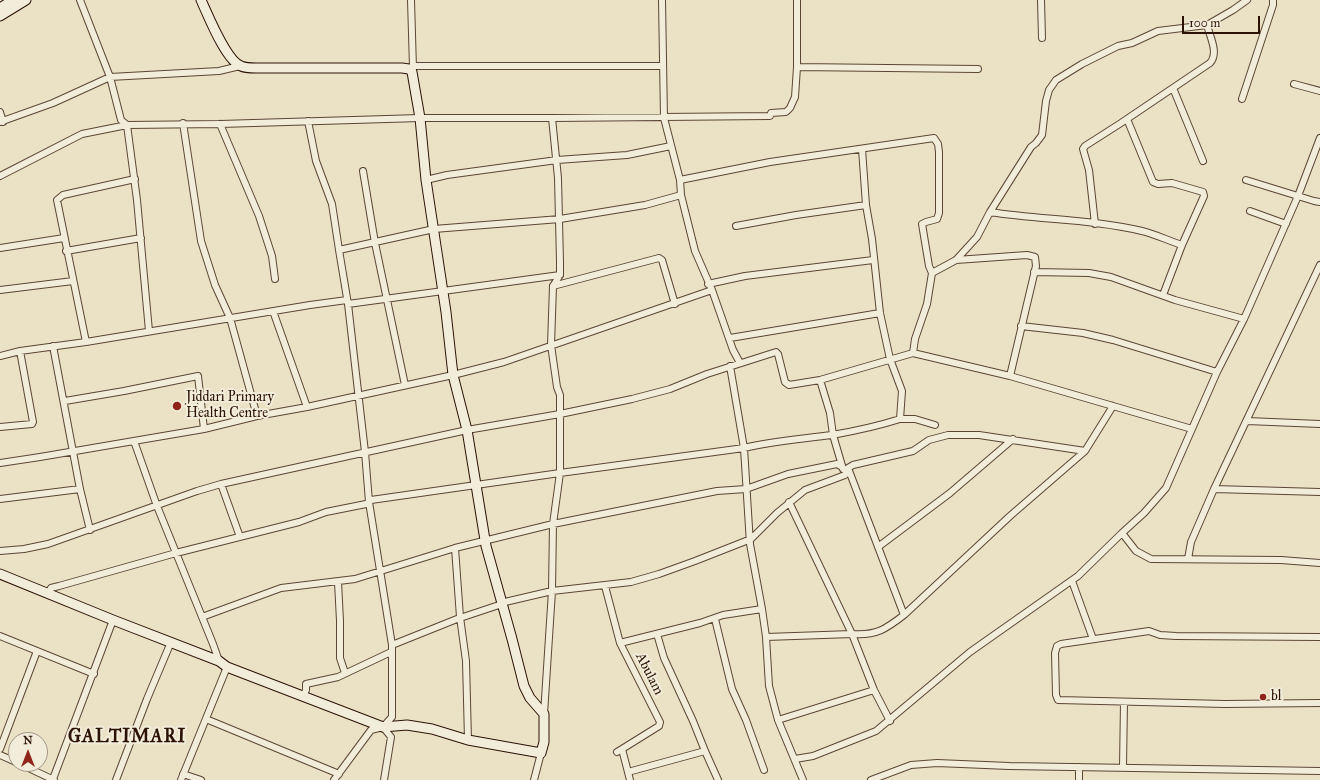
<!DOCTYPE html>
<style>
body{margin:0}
#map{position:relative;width:1320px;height:780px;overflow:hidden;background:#ebe2c6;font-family:"IM FELL Great Primer",serif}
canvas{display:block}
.north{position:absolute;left:8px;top:732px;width:40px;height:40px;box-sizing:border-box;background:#f2ecda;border:1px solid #a39485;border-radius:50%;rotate:0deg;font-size:11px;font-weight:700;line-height:16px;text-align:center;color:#2c1105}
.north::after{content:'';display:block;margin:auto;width:14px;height:18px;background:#8f2418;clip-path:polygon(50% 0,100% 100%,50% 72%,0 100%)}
.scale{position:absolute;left:1182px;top:16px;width:78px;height:18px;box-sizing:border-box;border:2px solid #2c1105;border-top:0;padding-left:5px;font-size:12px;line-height:14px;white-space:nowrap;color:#2c1105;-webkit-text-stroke:3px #f2ecda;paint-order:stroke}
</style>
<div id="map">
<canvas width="1320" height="780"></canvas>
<div class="north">N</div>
<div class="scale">100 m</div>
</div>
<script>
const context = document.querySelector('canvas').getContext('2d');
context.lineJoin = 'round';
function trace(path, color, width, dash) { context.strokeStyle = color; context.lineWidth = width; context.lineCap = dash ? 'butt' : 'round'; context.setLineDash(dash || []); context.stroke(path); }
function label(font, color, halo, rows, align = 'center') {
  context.font = font + ' "IM FELL Great Primer",serif'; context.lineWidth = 4; context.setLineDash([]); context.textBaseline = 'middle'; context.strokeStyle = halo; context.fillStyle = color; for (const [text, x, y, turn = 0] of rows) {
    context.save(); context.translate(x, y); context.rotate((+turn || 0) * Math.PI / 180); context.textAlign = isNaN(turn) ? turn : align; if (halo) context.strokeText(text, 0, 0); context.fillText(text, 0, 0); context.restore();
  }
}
const street = new Path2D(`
 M80 0 110 77 121 120 127 125 137 200 149 331
 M411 0 413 68
 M662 0 664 118 680 180 681 195 695 251 712 290 733 350 740 363
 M1041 0 1042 38
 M413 66H662
 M797 67 978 69
 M1294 84 1320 91
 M1173 88 1203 161
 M1242 99 1273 5V0
 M0 112 3 122
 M1127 119 1153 182 1158 184 1172 183 1203 192 1204 196 1182 245 1163 295
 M308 121 316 161 332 204 339 250 348 304 365 452 369 502 392 645V717L383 727 371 730 334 780
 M0 122 53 103 110 77 219 71 240 66
 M183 123 201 241 215 285 230 318 257 416
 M220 124 259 216 272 256 275 279
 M862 149 866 205 872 239 880 313 890 359 902 391 900 419H915L935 425
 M363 171 375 243 405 385
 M0 176 82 134 127 125 220 124 420 118H552L770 116 771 113 786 112 790 108 795 97 797 67V0
 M426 180 447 175 557 160 627 155 671 146
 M680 180 770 162 934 138 938 144 939 152V213L937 219 926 222 922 224 929 266 932 273
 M1246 180 1314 201 1320 202
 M1250 211 1286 224
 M990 212C1040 220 1092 219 1142 231 1155 234 1169 241 1182 245
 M1095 224 1089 170 1083 149 1085 146 1121 123 1210 63C1219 53 1210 37 1207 25
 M736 226 796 215 866 205
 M0 248 64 238
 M339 250 434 229 560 219 645 205 681 195
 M66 251 141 238
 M956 260 1027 255 1035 257 1036 266 1010 376
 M1034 272 1089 273 1111 277 1175 300 1244 319
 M708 284 745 276 873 260
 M553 286 659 258 662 260 675 304
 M0 290 73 281
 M348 304 560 275
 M273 311 307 407
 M1021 326 1083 333 1113 340 1217 372
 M730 338 880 313
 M86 342 57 200 63 195 135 179
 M53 346 80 489 90 530
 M913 353 915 339 927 304 932 273 956 260 977 237 990 212 1031 147 1036 143 1042 135 1046 101 1049 90 1056 80 1082 64 1118 46 1132 43 1158 31 1207 25 1233 10 1247 0
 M0 356 20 351 86 342 310 305 347 300
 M730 366 744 448 750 544 762 609 766 637 769 686 778 720 803 780
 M820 380 830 413 833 435 843 469
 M65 401 124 391 198 376 204 429
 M1247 421 1320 424
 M0 427 32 424 33 422 20 351
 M134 441 157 506 213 644 219 661
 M0 463 40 457 204 429 257 416 307 407 453 375 504 362 712 290
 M848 468 904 615
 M221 484 240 537
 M1214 489 1320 492
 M0 499 80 489
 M789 502 852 634 874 690 890 721
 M1122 533 1136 551 1151 559 1281 560 1320 563
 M878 547 950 493 1013 439
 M455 548 460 617 466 661 468 740
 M0 551 24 549 48 544 197 491 221 484 467 430 560 414 632 399 670 389 707 374 776 352 778 354 785 382 789 385 820 380 913 353 1010 376 1192 429
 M1188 559 1191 542 1214 489 1320 265
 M1072 581 1093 639
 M338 582 340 621V658L345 673
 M605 586 620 643 660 722 659 726 622 749
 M48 593 51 588 59 586 176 553 299 522 326 512 366 504 371 500 560 473 744 448C772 441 802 439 832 435 855 431 878 426 900 419
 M202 617 281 588 355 579 455 548 553 524 717 491 746 489 788 474 837 464 842 467
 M715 619 732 689 746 720 764 770
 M657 634 664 658 693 721 705 751 718 780
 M0 636 94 674
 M766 637 852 634C876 636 886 629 904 615L1010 516 1085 451
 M1320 637 1176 636 1160 635 1149 631 1061 644 1057 646 1055 653 1056 695 1058 700 1225 704 1320 703
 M620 643 700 623 723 615 762 609
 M392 645 457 619 502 604 505 602 552 591 631 582 659 574 695 561 751 539 777 513 805 490 845 475 848 468 853 465 913 451 929 440 948 435H979L1085 451 1113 406
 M303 697 306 690V684L338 677 391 652
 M544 714 552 591 553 524 560 473V395L557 387 551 345 553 286 560 275V262L558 178 552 118
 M206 719 339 774
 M778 720 874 690
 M383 727 391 737 384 780
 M0 749 37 651
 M617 752 622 749 630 780
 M0 755 16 762
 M795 759 813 756 876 731 970 652 1078 576 1122 533 1144 513 1166 488 1217 372 1244 319 1298 196 1320 138
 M20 764 54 780
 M1123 767 1124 702
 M628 772 705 751
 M183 774 201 780
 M53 779 113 620
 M116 780 147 699 171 642
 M181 780 227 667
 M534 780 541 753
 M871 780 911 765 937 763 1009 766 1320 771
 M1079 780V767`);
const secondary = new Path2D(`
 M0 8 13 0
 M0 16 26 0
 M0 574 113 620 219 661 227 667 383 727 407 725 432 729 468 740 541 753 544 742V714L530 698 524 686 512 639 486 546 467 430 453 375 446 312 426 180 420 118 412 72 409 69 402 68H256C251 68 245 68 241 66 226 61 208 15 201 0`);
trace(street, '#5c4535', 8);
trace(secondary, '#2c1105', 11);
trace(street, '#f2ecda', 6);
trace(secondary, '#f2ecda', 9);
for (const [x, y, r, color] of [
 [177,406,5,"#8f2418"],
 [1263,697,4,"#8f2418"]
]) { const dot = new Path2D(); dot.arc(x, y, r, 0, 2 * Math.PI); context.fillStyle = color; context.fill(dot); trace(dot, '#f2ecda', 1.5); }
label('14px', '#2c1105', '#f2ecda', [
 ["Jiddari Primary",186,398],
 ["Health Centre",186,414],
 ["bl",1271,697]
], 'left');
label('14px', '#2c1105', '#f2ecda', [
 ["Abulam",649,674,63]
]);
context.letterSpacing = '1px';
label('bold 18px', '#2c1105', '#f2ecda', [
 ["GALTIMARI",127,738]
]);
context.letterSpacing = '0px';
</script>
